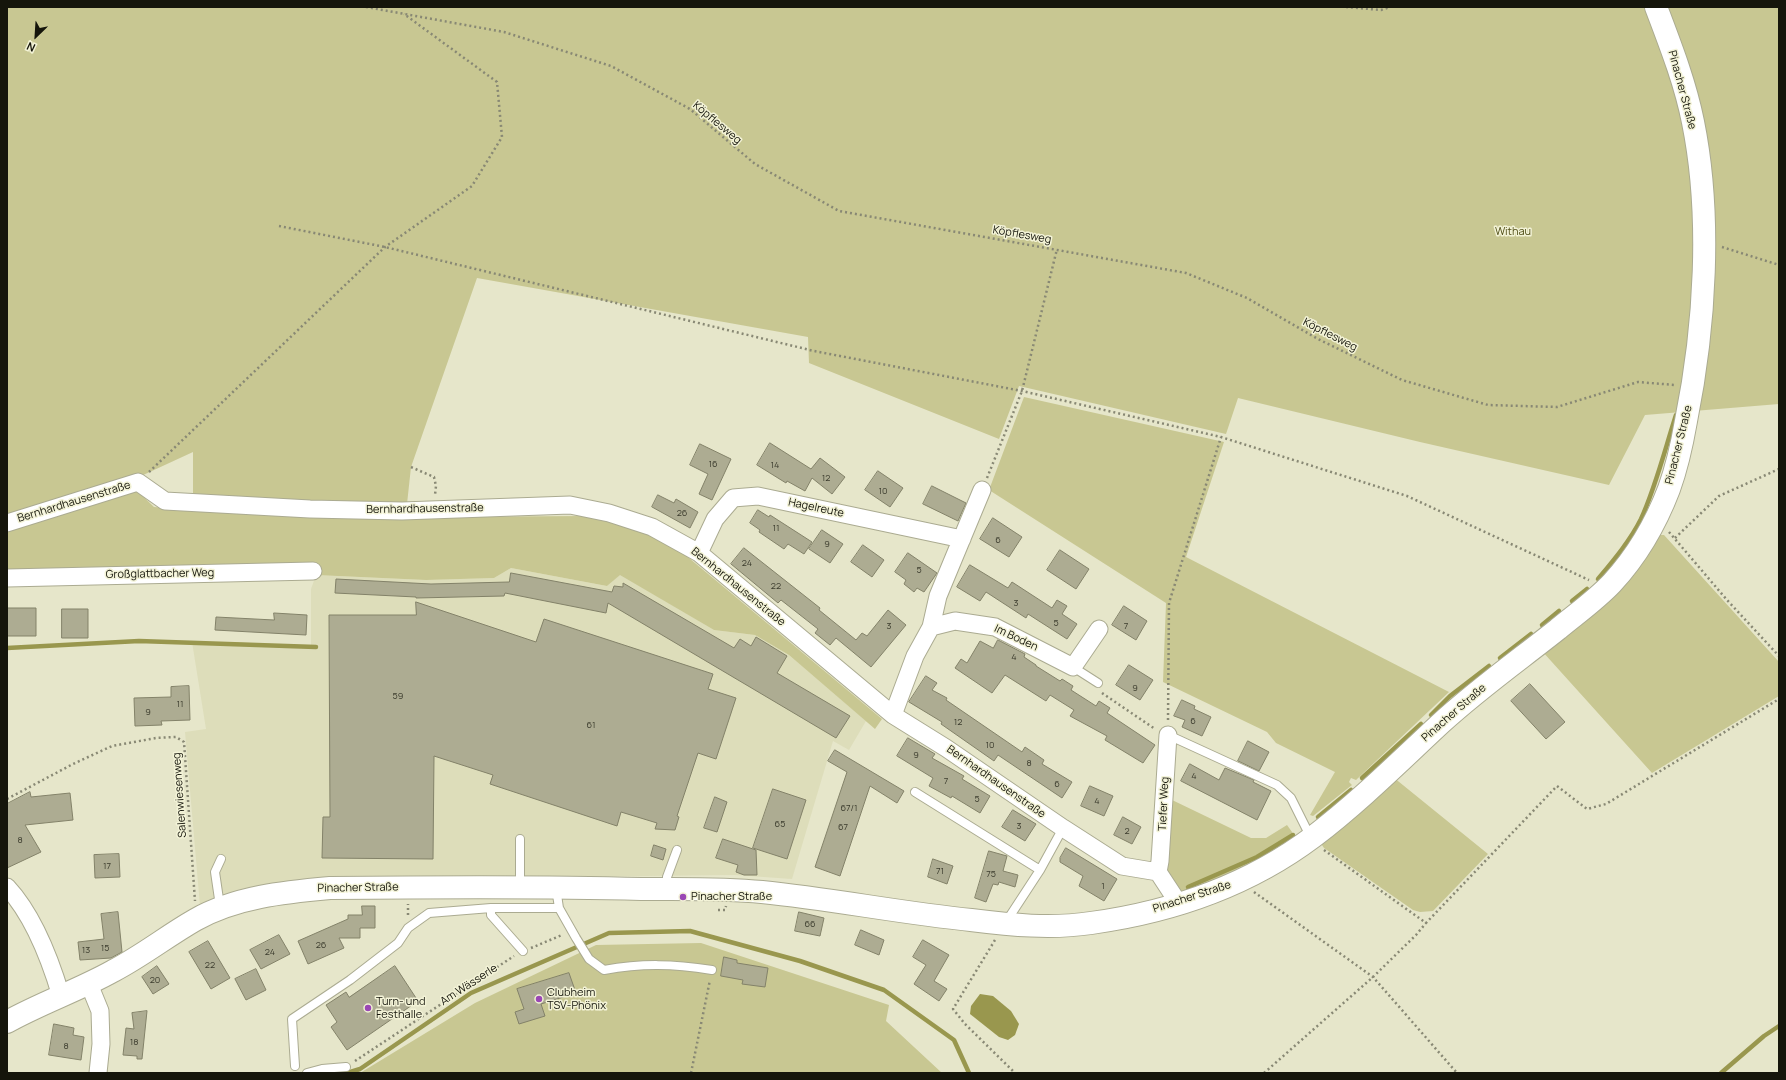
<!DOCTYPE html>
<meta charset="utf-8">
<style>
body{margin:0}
#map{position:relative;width:1786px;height:1080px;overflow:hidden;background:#e6e6ca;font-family:Manrope,sans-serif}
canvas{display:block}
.frame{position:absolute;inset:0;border:8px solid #15150b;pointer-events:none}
.north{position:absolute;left:16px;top:16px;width:40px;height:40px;-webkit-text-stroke:3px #f3f3d7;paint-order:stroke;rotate:205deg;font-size:11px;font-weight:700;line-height:16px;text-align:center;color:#15150b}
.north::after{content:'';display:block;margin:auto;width:14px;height:18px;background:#15150b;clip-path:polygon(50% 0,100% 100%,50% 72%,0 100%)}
</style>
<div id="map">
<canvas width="1786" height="1080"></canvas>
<div class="frame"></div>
<div class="north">N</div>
</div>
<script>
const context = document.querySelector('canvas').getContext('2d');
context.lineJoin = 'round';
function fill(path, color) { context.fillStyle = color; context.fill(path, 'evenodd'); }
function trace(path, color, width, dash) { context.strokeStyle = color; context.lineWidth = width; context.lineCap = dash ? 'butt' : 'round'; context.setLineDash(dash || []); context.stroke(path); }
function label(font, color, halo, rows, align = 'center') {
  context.font = font + ' Manrope,sans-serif'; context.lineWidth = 3; context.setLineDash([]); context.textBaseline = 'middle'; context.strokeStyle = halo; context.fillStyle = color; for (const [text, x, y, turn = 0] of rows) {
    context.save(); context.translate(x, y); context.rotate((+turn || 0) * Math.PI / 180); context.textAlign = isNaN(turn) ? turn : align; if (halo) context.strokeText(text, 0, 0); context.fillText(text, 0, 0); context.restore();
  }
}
fill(new Path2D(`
 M511 568 607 586 620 574 714 630 755 635 789 655 866 721 849 750 833 741 792 879 735 875 371 879 200 906 185 732 206 729 192 642H237L311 648V589L316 575 426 580 494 578Z`), '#ddddba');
fill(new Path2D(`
 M7 7H1779V404L1645 415 1609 485 1420 442 1238 398 1226 434 1019 386 999 439 809 363 808 337 477 278 411 467 407 504 193 496V452L128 482 154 507 195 510 421 517 587 516 653 533 683 553 882 719 875 729 789 655 755 635 714 630 620 575 607 586 511 568 494 578 426 580 316 575 7 572Z
 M1024 397 1224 442 1186 557 1449 692 1356 780 1351 778 1349 782 1352 785 1313 816 1310 815 1335 772 1276 743 1267 732 1163 682 1166 603 989 490Z
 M1658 535H1664L1779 662V696L1652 773 1542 651Z
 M1393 777 1488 854 1433 911 1420 912 1413 910 1324 848 1320 842Z
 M1170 799 1251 838H1266L1287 825 1297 839 1260 861 1186 893 1176 890 1164 867Z
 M701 943 889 1005 886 1021 942 1073H360L475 1003 596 945Z`), '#c8c792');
fill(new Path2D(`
 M980 994 993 996 1011 1011 1019 1024 1015 1035 1008 1040 999 1037 970 1014 971 1006Z`), '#99974e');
trace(new Path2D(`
 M1598 579C1613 561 1630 541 1641 519 1656 486 1665 449 1676 415
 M1572 601 1587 589
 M1542 625 1559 611
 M7 648 139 641 316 647
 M1500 658 1531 634
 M1431 715 1450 696 1489 666
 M1362 778 1421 724
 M1318 817 1351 790
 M1188 887 1257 857 1293 835
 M347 1073 360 1069 471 993 609 933 690 931 800 961 884 990 954 1040 969 1073
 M1721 1073 1764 1036 1779 1026`), '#99974e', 4.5);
const building = new Path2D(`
 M770 443 811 469 820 458 845 477 832 494 812 478 805 491 787 481 786 483 757 465Z
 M700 444 731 459 712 500 699 494 708 474 690 465Z
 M878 471 903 488 890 507 865 490Z
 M932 486 966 503 958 521 923 504Z
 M658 495 674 503 676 499 698 512 690 528 652 507Z
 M758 510 769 517 770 515 812 542 804 554 788 544 784 549 759 532 760 530 750 523Z
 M993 518 1022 537 1009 557 980 539Z
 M822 530 843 544 830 563 809 549Z
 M863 545 884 560 872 577 851 562Z
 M744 548 820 608 819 610 856 640 862 633 867 636 888 610 906 625 871 667 836 638 830 645 815 633 818 629 781 600 778 603 731 564Z
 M1060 550 1089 569 1076 589 1047 570Z
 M908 553 937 573 924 592 917 588 914 592 904 584 906 580 895 572Z
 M970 565 1008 588 1012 582 1052 608 1057 600 1067 606 1062 614 1077 624 1067 639 1028 614 1026 618 986 592 980 601 957 587Z
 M511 573 612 592 614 586 623 587V583L734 648 740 639 751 646 756 637 787 656 777 673 850 716 836 738 608 603 606 613 505 593 504 596 416 598V597L335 593 336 579 431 584 509 582Z
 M416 602 536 642 544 619 713 674 708 689 736 698 716 759 698 753 677 816 679 817 675 830 655 829 657 823 621 812 617 826 490 784 493 775 434 756 433 859 322 858 323 817H330L329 615H416Z
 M1124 606 1147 621 1136 640 1112 625Z
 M7 608H36V636H7Z
 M62 609H88V638H62Z
 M274 613 307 615 306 635 215 630 216 617 274 620Z
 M998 640 1025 654 1024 657 1036 665V666L1060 681 1062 679 1073 686 1071 690 1096 706 1099 701 1110 708 1107 713 1155 745 1143 763 1105 740 1107 736 1070 716 1074 710 1050 695 1046 701 1005 675 992 693 955 668 961 659 967 663 980 641 993 648Z
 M1129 665 1153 680 1140 700 1116 685Z
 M926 676 937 683 932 690 947 698 946 700 1022 752 1025 747 1044 760 1042 764 1072 782 1062 798 998 755 994 761 941 724 942 722 909 702Z
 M1530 684 1565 722 1546 739 1511 701Z
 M189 686 190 720 161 721 162 725 135 726 134 698 171 697V687Z
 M1182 700 1195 706 1194 709 1211 717 1202 736 1182 727 1185 720 1174 716Z
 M908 738 935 754 932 758 964 776 962 779 990 796 980 813 952 796 951 798 929 786 933 778 897 756Z
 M1248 741 1269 752 1259 771 1238 761Z
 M835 750 904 791 897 803 870 786 840 876 815 867 847 772 828 761Z
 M1190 764 1219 780 1225 768 1254 780 1253 782 1271 791 1257 820 1181 781Z
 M1090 786 1113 796 1104 816 1081 806Z
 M773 789 806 800 787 859 753 848Z
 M30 792 31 797 70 793 73 820 25 825 41 852 7 868V804Z
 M715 797 727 802 717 832 704 828Z
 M1013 810 1036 824 1025 841 1002 827Z
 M1123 817 1141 827 1132 844 1114 835Z
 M723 839 756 850 757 875H744L736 872 738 865 716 858Z
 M654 845 666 849 663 860 651 856Z
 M1066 848 1117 879 1104 901 1079 886 1083 876 1060 862V858Z
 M989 851 1007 856 1003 871 1018 875 1015 887 999 882 998 885 993 884 986 902 975 898Z
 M119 854 120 877 95 878 94 855Z
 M933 859 953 866 947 884 928 877Z
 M362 906H375V928H360V938H339L344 948 308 964 298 941 348 919V915H362Z
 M118 912 122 952 111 958 80 960 78 942 104 939 101 914Z
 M799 912 824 918 820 936 795 931Z
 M861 930 884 940 879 955 855 945Z
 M279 935 290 954 261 969 250 950Z
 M923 940 949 955 934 981 947 989 939 1001 914 984 926 965 913 957Z
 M208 941 230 978 211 989 189 952Z
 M724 957 737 960V963L768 968 765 987 742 984 743 980 721 976Z
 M157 966 169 984 153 994 142 977Z
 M395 966 418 1001 347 1050 331 1027 337 1022 326 1005 346 992 349 997Z
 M256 969 266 990 246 1000 235 979Z
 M569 973 576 993 541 1004 545 1016 519 1024 515 1012 524 1009 517 989Z
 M147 1011 142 1059H137V1056L123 1055 126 1028 134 1029 132 1013Z
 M54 1024 74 1028 73 1035 84 1037 81 1060 49 1055Z`);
fill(building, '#adac92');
trace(building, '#838269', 1);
const lane = new Path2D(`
 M1073 667 1098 683
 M1168 735 1277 785 1291 798 1311 838
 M915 792 1040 870
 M520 839V886
 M556 888 559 908 576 938 589 959 604 970C643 963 673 964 712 970
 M667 888V877L677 850
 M220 906 215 872 221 859
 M491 908V915L523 951
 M1006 922 1040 870 1063 828
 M295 1066 292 1019 350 980 398 943 408 928 429 913 491 908H559
 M307 1073 322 1069 346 1067`);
const street = new Path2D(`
 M7 523 138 482 165 501 310 509 402 511 570 505 609 513 652 527 699 553 893 715 946 748 1063 828 1122 866 1158 872 1179 904
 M699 553 715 519 733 498 758 496 962 539
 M7 578 313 571
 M931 627 955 621 995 627 1073 667 1099 629
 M893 715 915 656 931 627 938 596 982 490
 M1158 872 1160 861 1168 735
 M7 887C34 916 50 959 61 996
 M89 984 100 1011 101 1044 98 1073`);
const secondary = new Path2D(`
 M7 1022C41 1003 79 990 113 971 142 956 167 936 195 920 235 897 285 892 330 888 434 887 538 886 641 889 681 889 722 888 762 892 832 899 901 913 971 920 1011 925 1051 929 1091 923 1171 912 1249 885 1313 837 1359 802 1399 762 1441 723 1478 689 1519 660 1558 629 1576 614 1596 600 1612 583 1636 557 1656 523 1669 489 1677 467 1682 444 1686 421 1705 327 1712 216 1693 122 1685 82 1670 44 1656 7`);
trace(lane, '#abab91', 10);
trace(street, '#abab91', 19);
trace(secondary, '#abab91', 24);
trace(new Path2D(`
 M366 7 504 32 611 66 690 109 755 164 839 211 1186 273 1247 298 1318 339 1402 380 1488 405 1557 407 1638 382 1675 385
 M1346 7 1381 10 1390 7
 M279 226 385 247 814 351 1022 391 1221 437 1407 496 1589 580
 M1722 247 1779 265
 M411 467 434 477 436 486 435 495
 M149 472 385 247 472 186 502 137 497 82 404 14
 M987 478 1022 391 1057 249
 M1669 532 1727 600 1779 656
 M1675 538 1719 496 1779 469
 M1102 693 1155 729
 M1168 720 1169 603 1221 437
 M7 799 73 764 112 746 156 738 176 737 184 742 195 901
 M1324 850 1426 923 1557 786 1587 809 1606 804 1779 699
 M1254 892 1373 977 1457 1073
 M718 910H725L726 906
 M408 915V904
 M995 940 953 1009 965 1024 1015 1073
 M531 948 562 935
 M355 1061 514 956
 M691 1073 710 980
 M1264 1073 1373 977 1416 935 1426 923`), '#888874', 2.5, [2, 3]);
trace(lane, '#fff', 8);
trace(street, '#fff', 17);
trace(secondary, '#fff', 22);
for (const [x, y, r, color] of [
 [683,897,4,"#9a47b5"],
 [539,999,4,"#9a47b5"],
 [368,1008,4,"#9a47b5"]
]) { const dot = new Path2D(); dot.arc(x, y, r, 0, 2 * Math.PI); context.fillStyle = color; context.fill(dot); trace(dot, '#f3f3d7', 1.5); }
label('9px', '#3b3b2d', null, [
 ["16",713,464],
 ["14",775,465],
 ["12",826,478],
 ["10",883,491],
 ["26",682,513],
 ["11",776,528],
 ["6",998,540],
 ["9",827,544],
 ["24",747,563],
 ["5",919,570],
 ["22",776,586],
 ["3",1016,603],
 ["5",1056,623],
 ["3",889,626],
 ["7",1126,626],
 ["4",1014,657],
 ["9",1135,688],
 ["59",398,696],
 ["11",180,704],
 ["9",148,712],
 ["6",1193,721],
 ["12",958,722],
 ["61",591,725],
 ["10",990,745],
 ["9",916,755],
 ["8",1029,763],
 ["4",1194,776],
 ["7",946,781],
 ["6",1057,784],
 ["5",977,799],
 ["4",1097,801],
 ["67/1",849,808],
 ["65",780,824],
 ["3",1019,826],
 ["67",843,827],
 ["2",1127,831],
 ["8",20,840],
 ["17",107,866],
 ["71",940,871],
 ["75",991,874],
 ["1",1103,886],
 ["66",810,924],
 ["26",321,945],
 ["15",105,948],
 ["13",86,950],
 ["24",270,952],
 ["22",210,965],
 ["20",155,980],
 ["18",134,1042],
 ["8",66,1046]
]);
label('11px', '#15150b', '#f3f3d7', [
 ["Pinacher Straße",1682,90,75],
 ["Köpflesweg",717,123,40],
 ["Köpflesweg",1022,235,10],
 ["Köpflesweg",1330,335,27],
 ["Pinacher Straße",1679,445,-76],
 ["Bernhardhausenstraße",74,502,-17],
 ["Hagelreute",816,508,12],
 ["Bernhardhausenstraße",425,509,-1],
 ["Großglattbacher Weg",160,574,-1],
 ["Bernhardhausenstraße",738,587,39],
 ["Im Boden",1016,638,25],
 ["Pinacher Straße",1454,713,-41],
 ["Bernhardhausenstraße",996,782,35],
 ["Salenwiesenweg",180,795,-94],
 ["Tiefer Weg",1164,804,-87],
 ["Pinacher Straße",358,888,-1],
 ["Pinacher Straße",1192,897,-18],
 ["Am Wässerle",469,985,-33]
]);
label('11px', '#504e17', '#f3f3d7', [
 ["Withau",1513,232]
]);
label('11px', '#15150b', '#f3f3d7', [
 ["Pinacher Straße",691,897],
 ["Clubheim",547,993],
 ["TSV-Phönix",547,1006],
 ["Turn- und",376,1002],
 ["Festhalle",376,1015]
], 'left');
</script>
